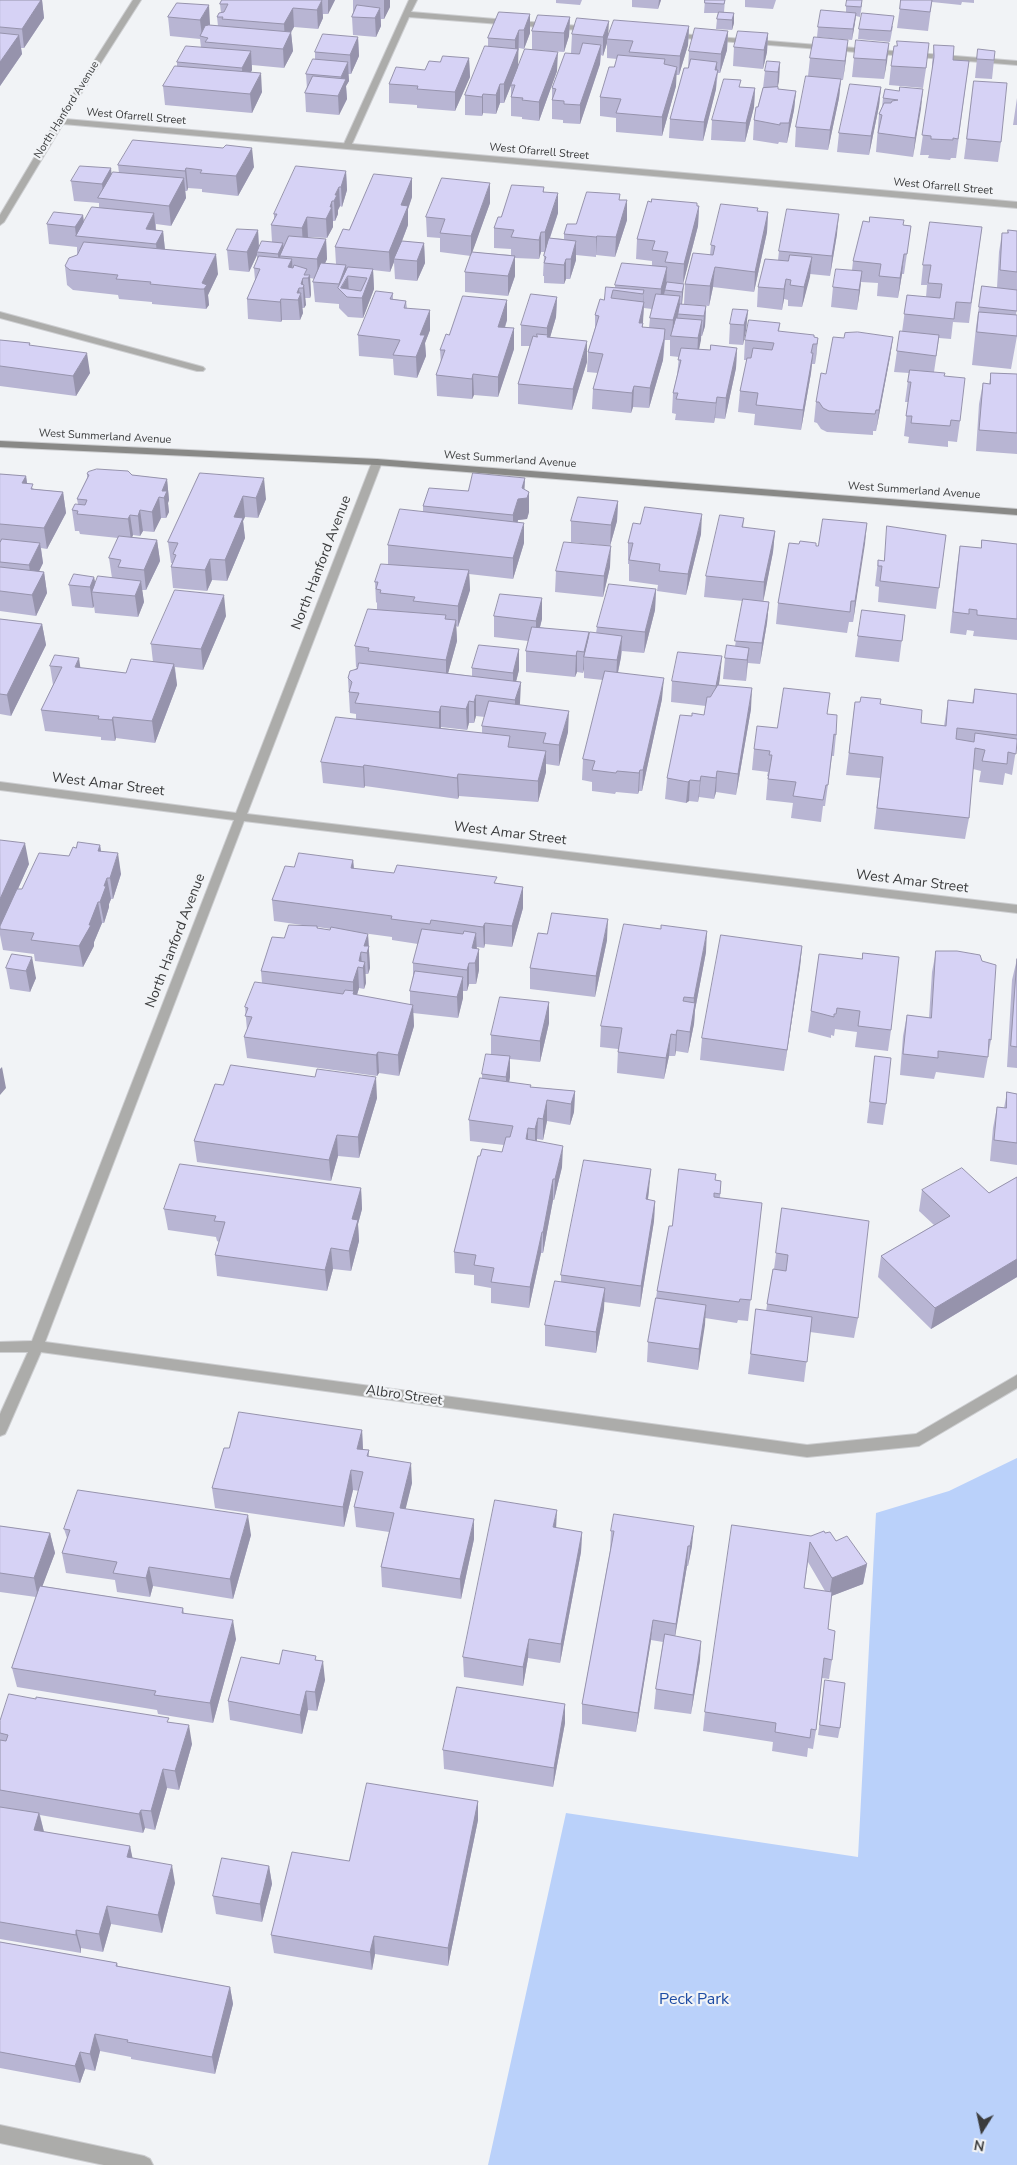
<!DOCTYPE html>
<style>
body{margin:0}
#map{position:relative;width:1017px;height:2165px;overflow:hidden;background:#f1f3f6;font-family:"Nunito Sans",sans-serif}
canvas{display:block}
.north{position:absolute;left:957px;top:2105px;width:50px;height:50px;-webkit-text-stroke:4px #f1f3f6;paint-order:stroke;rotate:190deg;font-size:14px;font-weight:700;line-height:20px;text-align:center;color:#3b3c3d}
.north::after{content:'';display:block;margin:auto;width:18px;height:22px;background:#3b3c3d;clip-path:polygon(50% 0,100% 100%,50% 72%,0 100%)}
</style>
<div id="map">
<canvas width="1017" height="2165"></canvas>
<div class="north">N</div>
</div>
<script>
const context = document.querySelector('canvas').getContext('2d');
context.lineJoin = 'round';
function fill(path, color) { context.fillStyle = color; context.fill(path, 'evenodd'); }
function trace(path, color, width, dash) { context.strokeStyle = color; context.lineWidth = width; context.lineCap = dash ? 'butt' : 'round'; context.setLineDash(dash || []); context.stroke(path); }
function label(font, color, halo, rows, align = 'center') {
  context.font = font + ' "Nunito Sans",sans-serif'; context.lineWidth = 4.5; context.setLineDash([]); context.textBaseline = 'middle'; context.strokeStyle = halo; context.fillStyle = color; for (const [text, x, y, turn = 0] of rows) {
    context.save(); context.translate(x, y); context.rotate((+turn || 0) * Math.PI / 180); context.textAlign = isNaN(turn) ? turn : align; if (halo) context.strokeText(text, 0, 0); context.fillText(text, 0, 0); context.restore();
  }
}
fill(new Path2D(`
 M1017 1458V2165H488L566 1813 858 1857 876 1513 949 1491Z`), '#bad1fa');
const lane = new Path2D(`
 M409 0H417L411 12 591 27 595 29 591 31 409 17 351 146 344 148 343 146Z
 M668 33 1017 61V65L671 37H668Z
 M0 2125 144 2156 150 2159 153 2165H104L0 2143Z`);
const street = new Path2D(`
 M133 0H141L65 119 1017 202V208L63 124 4 222 0 225V215L56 121Z
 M0 312 203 367 205 369 203 371H197L0 318Z
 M377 459 382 462 247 814 1017 905V913L244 821 45 1342 807 1445 916 1434 1017 1375V1388L919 1446 807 1457 41 1352 7 1430 5 1434 0 1436V1414L28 1352H0V1342L32 1341 234 820 0 790V782L236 813 372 462Z`);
const secondary = new Path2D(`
 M0 441 377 459 1017 509V515L377 465 0 447Z`);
trace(lane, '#cdced1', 2);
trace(street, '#cdced1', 2);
trace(secondary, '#cdced1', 2);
fill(lane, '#acacaa');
fill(street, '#acacaa');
fill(secondary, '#898987');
fill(new Path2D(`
 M0 0H42L44 18 24 48H21L22 54 0 86Z
 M222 0H335L328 14H323V18L318 29 294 27 291 32 293 51 284 68 252 65V70L251 72 262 92 252 113 165 105 163 86 177 66V62L201 47 200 39 170 36 168 17 177 3 210 24V25L218 26 217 17 221 13 220 4Z
 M353 0H390V7L384 19H381V26L376 37 353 35 352 17 353 13Z
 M556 0H582L580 5 556 3Z
 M632 0H661L658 9 632 7Z
 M705 0H725L724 12 734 13V23L732 30 716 29 717 19 718 13H704Z
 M745 0H776L773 9 745 7Z
 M901 0H974V3L962 2 961 5 932 2 928 31 897 28Z
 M862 5 860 17 856 16 852 40 817 37 818 27 846 12V6Z
 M499 12 530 33 524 49 519 48 518 52V68L504 103H500L496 114 483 113 482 116 465 115V95L488 46V38Z
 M570 17 569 36 564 52 532 50V31Z
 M689 26 688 45 679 75H676V86L662 136 616 132V118L600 116V97L614 67 617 59 607 58V43L603 56 601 55 600 64 580 124 563 123V120L552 119V88L571 53 572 34 609 35Z
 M893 26 890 42 858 39 859 29Z
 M728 31 727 50 720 73H718L716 89 703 141 669 138 670 119 688 68 689 51Z
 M768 33 767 52 763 69 733 66 734 47Z
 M358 37 359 56 351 74H348L349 81 346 86 347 99 339 115 306 112 305 93 307 89 306 74 315 59V52Z
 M889 43 884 79 852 77 854 58Z
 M934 45 953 60 969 61 956 158H951L950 160 928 158 929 155H920L932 73V64Z
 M978 49 994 60 992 79 975 78Z
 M469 58 470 77 455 111 417 108V105L389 103V84L425 70 440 62Z
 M810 58 846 59 843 80H841L839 98 828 150 795 147 796 127 808 76Z
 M780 62 779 81 777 87 778 89 796 91 794 110 787 143 779 142 778 144 753 140 754 120 763 88 765 71Z
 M927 62 923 88 889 85 891 66Z
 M557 71 539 121 522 119V117L511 116V85Z
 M974 81 1001 142 998 162 964 159Z
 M741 87 755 88 754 107 745 142 711 140 712 120Z
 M881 87 879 106 869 155 837 152 839 133Z
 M923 89 913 157 876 152 879 114 882 107 883 98 899 91Z
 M1017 98V125H1013Z
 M118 165 254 167 238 196 202 192V189L188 188 187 191H185L186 198 171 226 156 224V230L163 231 165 250 218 274 208 295 209 305 206 309 152 304V302L119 299 118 295 73 290 67 285 65 266 77 255V247L49 244 47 224 83 215 84 222 99 208V203L74 201 71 181 111 168V175L119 173Z
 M346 171 347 190 342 207 340 206 338 210V214L335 221H333V227L327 238 308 237V238L326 239 327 259 325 263 336 264 335 247 349 230 412 178V197L408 209V225L402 241 424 243 425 263 417 281 395 279 394 262 390 272 373 270 374 289 363 318 348 317 339 308V304L315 302 313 282 315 279 310 278 311 295 310 298H305L306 305 304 308H302L303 313 300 320H282L281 322 248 319 247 299 255 280 254 268 257 261V255L249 272 229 270 227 250 258 230 259 248 272 242 271 225 274 219V214Z
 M544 187V192L558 213 550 238 564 239V234L576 224 620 200 627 220 615 257 596 255V257L576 255V260L570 279H566L564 284 544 283V276H543L544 256 545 252H541L539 259 515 258V276L508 296 465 292V272L471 256 440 252V238L427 237 426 217 490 203 472 252 511 255V249L494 248V228L501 217Z
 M697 206H699L698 226 683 284 682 304 706 306 705 326 702 336H701L699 349 710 350 737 348 736 368 725 419 715 418 714 423 675 420 676 414 672 413 673 393 677 375 679 357 670 356V340H665L663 360 649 408 633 407 631 413 592 409 593 389 598 373 587 372 588 352 595 328V315L604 300 615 288V285L652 266V261L636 259 637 239ZM644 308 652 309 650 318 649 328 642 327Z
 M758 208 757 211 768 212 767 232 754 292 713 287 709 306 684 304 685 284 710 255 711 245Z
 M903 225 911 226 904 274H902L898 298 877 296 878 283 861 282 857 310 831 307 833 287 852 270 853 261Z
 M982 227 969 323 953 322 951 339 939 338 934 372 944 376 960 421 957 442 948 441V447L908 443 909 437 904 436 908 402H905L909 373 894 372 897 351 902 332 907 295 926 297 927 285H921L923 265Z
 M1008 230 1017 231V307L1016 315 1017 336 1011 369 972 365 976 327 982 286 997 288 999 252 1002 233H1007Z
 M837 234 830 276 810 274 802 307 788 306V300L784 299 782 310 757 307 758 287 778 260 779 251Z
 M393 293V299L406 301 407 308 430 330 425 343 426 356 417 378 394 375 393 359 359 356 358 335Z
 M557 297 556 317 550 337 587 362 572 410 518 404V384L530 346H521V325Z
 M507 300V320L505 328H514V349L498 397 474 395 472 399 437 396 436 375 441 364 440 350 449 335Z
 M748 310 746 330 743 345 729 344 730 324Z
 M780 323 779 332 818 338 815 364H812L811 373 801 430 754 425 755 414 738 412 740 391 747 360H744L745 340Z
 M893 337 890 357 876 431H873V435L827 432 821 429 817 423 814 422 816 402 826 374 844 338Z
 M0 340 30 343V346L90 373 76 396 0 386Z
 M991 373 1017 374V454L976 451 979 404 983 383 989 384Z
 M200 473 266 499 258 518 245 517 243 521 245 538 227 581 212 580 207 591 173 588 171 567 172 563H171L168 542Z
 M0 474 26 476 27 484 34 489 63 492 66 513 47 549 41 548 43 563 39 571 44 572 47 593 36 616 0 611Z
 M87 474 132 475 167 479 169 500 168 503 169 512 166 518H161L154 532 143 531 140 536 133 535 132 537 157 540 160 561 146 590H142L144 602 138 617 95 613 94 606 93 608 72 606 69 585 94 577 95 583 112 578 109 558 118 538 80 534 79 531H75L72 510 78 504 77 499 87 478Z
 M525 478 524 490 529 492V512L527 519 518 520V522L524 543 513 579 469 574 470 590 458 627 456 626 457 641 448 673 472 676V668L519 649V670L516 681 520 703V705L568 732 559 766 546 764V772L538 802 459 796 458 799 365 786 364 788 323 783 321 762 356 719V714L350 713 348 678 357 667H356L355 646 377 610V603L376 602 375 582 388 564V545L423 512V506L468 491ZM476 716 485 717 482 726V733L441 728V727L467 730 469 723H474Z
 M618 501 617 521 610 546 571 542V521Z
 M744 518 743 528 775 531 773 552 763 601 769 602 767 623 760 664 748 663 746 681 723 679 725 658 735 646 743 601 704 597 706 576Z
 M867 523 853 622H849L847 633 776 624 778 603 816 546H818Z
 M640 524 701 534 686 595 657 591 658 585 629 581V564H628V543Z
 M946 535 936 609 878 602 879 587 875 586 878 560 883 561Z
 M982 540 1017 544V640L973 636 974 631 967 630 966 635 950 633 957 567 960 546 981 548Z
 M610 567 603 597 555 592 556 571Z
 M656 589 655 610 644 653 622 651 621 657 618 673 662 699 642 791H639L638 794 616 792 615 794 592 791V782L582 780 583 759 603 680 584 678V669L583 673 577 672 575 677 526 672V651L528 641 494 637V616L542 598V619L540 627 589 638 596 633 597 627Z
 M905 615 899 662 855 657 858 636Z
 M226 616 203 670 175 667 177 685 155 743 116 738 115 741 101 740V737L45 731 41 710 53 685 50 666 80 668 126 673 153 662 151 644Z
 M0 619 42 624 46 645 11 716 0 714Z
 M720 677 719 685 751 709 736 795 716 792 714 799 699 797 698 802 689 801 686 803 665 799 667 778 692 716 704 715 706 706 671 702 672 681Z
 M975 689 1017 694V743L1012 775 1005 773 1003 785 979 782 981 771 973 769 969 818 965 839 874 829 880 778 846 775 855 702 880 704 921 723 944 726 948 700 972 703Z
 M827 714 836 735 834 756H832L825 806H823L821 822 791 818 793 803 766 800 768 776H767L768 772 752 770 754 749 777 728Z
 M0 840 29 864 18 889H22L69 856 76 848 100 845 101 851 121 874 113 899H111L109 904V907L104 923H102L94 942V946L83 967 35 961 34 954 3 950 0 935Z
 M353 860 354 869 394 873 497 883 523 887V908L512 947 485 944 484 948 477 947 479 970 476 984H469L467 991H463V998L458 1018 413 1013 414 1026 399 1076 379 1073 377 1076 247 1058 244 1037 247 1030 245 1007 262 983 261 971 284 938 302 925 274 921 272 900 294 867ZM318 927 331 929 330 930 318 928ZM355 932 392 937V940L418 944 413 963V978L410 991V1005L357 995 359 988 364 989 366 983 365 974H368L370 968 368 934Z
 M547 934 607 940 595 997 530 989V968Z
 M802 946 800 967 784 1071 700 1060 702 1038Z
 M936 951 991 1040 984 1078 936 1072 934 1079 900 1075 903 1036 907 1015 929 1018 932 972Z
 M706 952 695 1010 694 1024 688 1053 676 1051 675 1056H669L664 1079 617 1073 618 1049 600 1047 601 1026Z
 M12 954 36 978 30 992 10 989 6 968Z
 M819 954 891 1030 888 1051 855 1047 857 1032 835 1029 834 1036 831 1035V1038L808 1032Z
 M1017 959V1068L1007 1067 1012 980Z
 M549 1002V1023L540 1062 510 1059V1077L509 1082 531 1087 575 1091 574 1112 570 1125 547 1121 543 1140 537 1139V1142L562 1167 554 1200H553L543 1253H541L529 1308 491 1303V1288L474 1285V1275L455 1273 454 1252 480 1156 502 1152 504 1145 470 1141 469 1120 482 1079V1074L491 1054V1035Z
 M875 1056 886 1104 883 1125 867 1123Z
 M223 1085 377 1098 359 1158 338 1156 331 1181 197 1162 194 1141Z
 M1007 1092 1017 1094V1165L990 1161 993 1128 997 1107 1004 1108Z
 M1017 1177V1277L931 1329 878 1277 881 1256 934 1225 919 1211 922 1190 989 1193Z
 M715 1180 721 1181 720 1198 762 1203 748 1321 738 1320 737 1323 705 1318 698 1370 647 1362 648 1342 656 1298 657 1291 672 1226Z
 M361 1188 362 1209 358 1224 359 1241 351 1271 333 1269 327 1291 217 1276 215 1255 219 1242 217 1241 216 1237 168 1230 164 1209Z
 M649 1190 648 1200 655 1201 654 1221 640 1307 604 1302V1309L596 1353 545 1346V1325L561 1282V1275Z
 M782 1208 858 1318 854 1338 810 1332 804 1382 748 1374 756 1309 766 1311 773 1269H774Z
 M362 1430 363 1450H369V1457L412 1483 405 1509 474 1539 461 1599 382 1587 381 1567 389 1532 356 1527 354 1507 359 1491 353 1490 344 1527 215 1508 212 1488 229 1448Z
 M0 1526 50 1533 55 1553 42 1586 183 1608 184 1613 236 1639 213 1723 158 1714 157 1710 17 1687 12 1668 36 1597 0 1592Z
 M556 1528 582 1532 581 1552 560 1663 528 1658 523 1686 464 1677 463 1657Z
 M64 1529 251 1535 233 1599 153 1586 150 1597 117 1592 115 1580 66 1573 62 1553 67 1538Z
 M611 1531 692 1546 688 1566H687L675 1636 700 1660 691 1714 654 1709 656 1689 663 1642 651 1640 636 1732 582 1724V1704L610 1551Z
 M825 1533 867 1564 863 1584 831 1596 828 1629 832 1660 829 1679 822 1678 816 1730 813 1749 808 1748 807 1757 772 1751 773 1742 703 1731 705 1712 811 1536ZM808 1562 825 1591 804 1588Z
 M317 1660 325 1680 317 1711 308 1710 302 1734 230 1720 228 1701 279 1664Z
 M825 1680 840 1728 838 1738 818 1735Z
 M565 1704V1723L553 1787 444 1769 443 1750Z
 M0 1721 169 1722 192 1744 179 1790 167 1788 155 1830 145 1828 143 1833 40 1815 44 1832 130 1846 132 1858 175 1883 162 1933 111 1924 103 1952 81 1948V1953L0 1939Z
 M478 1801V1820L448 1966 375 1954 372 1970 274 1953 271 1935 349 1861Z
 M269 1866 272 1884 262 1922 216 1914 213 1896Z
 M0 1942 117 1963 118 1966 230 1987 233 2004 215 2074 131 2059V2057L100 2051 95 2071 85 2069 80 2083 0 2068Z`), '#b8b5d3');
fill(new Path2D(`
 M41 0H42L44 18 24 48 22 29Z
 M322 0 323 18 318 29 317 10Z
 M328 0H335L328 14Z
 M384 0H390V7L384 19Z
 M659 0H661L658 9Z
 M209 5 210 24 203 37 202 36 200 20Z
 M293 8 294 27 285 43 284 24Z
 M380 8 381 26 376 37 375 18Z
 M734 13V23L732 30V20Z
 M856 13 855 23 852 40 853 29Z
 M530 14V33L524 49V30Z
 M570 17 569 36 564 52V33Z
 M609 21 608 39H607V43L603 56V37Z
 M689 26 688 45 679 75 680 56Z
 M519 30 518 68 504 103V84L515 55V40Z
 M728 31 727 50 720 73 721 54Z
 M291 32 293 51 284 68 283 49Z
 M768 33 767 52 763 69 764 50Z
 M19 35 22 54 0 86V62Z
 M358 37 359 56 351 74 350 55Z
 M848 40 846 59 843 80 845 61Z
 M889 43 887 62 884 79 886 60Z
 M601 45 600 64 580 124V105Z
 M251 51 252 70 243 87 242 68Z
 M558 52 557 71 539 121V102Z
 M469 58 470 77 455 111V92Z
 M348 62 349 81 346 86 347 99 339 115 338 96 341 89V77Z
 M717 62 716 89 703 141 704 122Z
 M780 62 779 81 777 91 778 72Z
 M677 67 676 86 662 136V117Z
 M261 73 262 92 252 113 250 94Z
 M841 79 839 98 828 150 830 130Z
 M500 84V103L496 114V95Z
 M881 87 879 106 869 155 871 136Z
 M755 88 754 107 745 142 746 123Z
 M923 89 921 109 913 157 915 138Z
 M796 91 794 110 787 143 789 123Z
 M483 94V113L482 116V97Z
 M252 148 254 167 238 196 236 176Z
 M111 168 113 188 104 199 102 184Z
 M186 168 188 188 187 191 185 171Z
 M346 171 347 190 342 207 341 187Z
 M184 178 186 198 171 226 169 206Z
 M412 178V197L408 209V225L395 259H394V262L390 272 389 252 401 205Z
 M490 183V203L471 256V236Z
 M339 187 340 206 338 210V214L335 221 334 201 335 195Z
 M558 193V213L545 252V232Z
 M627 200V220L615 257 616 237Z
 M332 201 333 221V227L327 238 326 219Z
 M697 203V216L699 206 698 226 683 284 684 264Z
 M768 212 767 232 754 292 755 272Z
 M154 213 156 233 146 229Z
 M839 214 837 234 830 276 832 256Z
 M83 215 85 235 76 236 75 227Z
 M307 217 308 237 303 248 302 228Z
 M258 230 259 250 257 252V255L249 272 247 252Z
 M163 231 165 250 158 264 156 244Z
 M541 232V252L539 259V240Z
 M597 236 596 255V257V237Z
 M326 239 327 259 318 279 317 259Z
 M576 241V260L570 279 571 259Z
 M283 243 284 256H280L281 270 279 274 278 254Z
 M424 243 425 263 417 281V261Z
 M216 254 218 274 208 295 209 305 206 309 204 289 202 283Z
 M904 254 902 274 898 298 900 278Z
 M515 256V276L508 296V276Z
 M812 257 810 277 802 307 804 287Z
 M292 259 293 279 288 267Z
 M566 259V279L564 284V265Z
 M346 265 347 278 348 276 349 296 339 289V284Z
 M667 267 666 287 660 309 661 289Z
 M715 267 713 287 709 306 710 286Z
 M373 269 374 289 363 318 362 298Z
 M862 271 860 291 857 310 859 290Z
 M310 275 311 295 310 298 308 278Z
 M303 278V287L304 285 306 305 304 308 303 288 301 284Z
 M786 279 784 299 782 310 784 289Z
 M684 284 682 304 681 312 682 292Z
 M299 288 300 297 301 293 303 313 300 320 298 300 297 293Z
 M644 290 643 306 644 302 642 343 639 323 642 309Z
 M680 296 679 314H678L677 321 672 336 673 320Z
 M557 297 556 317 547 348V328Z
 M281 299 282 320 281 322 280 302Z
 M507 300V320L498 347V327Z
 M706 306 705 326 702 336 704 316Z
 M430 310V330L425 343 426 356 417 378 416 357 420 335Z
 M748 310 746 330 743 345 744 325Z
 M702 320 701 340 697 359 698 338Z
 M514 328V349L498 397V377Z
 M665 329 663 360 649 408 650 388Z
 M893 337 890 357 876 431 879 410Z
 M818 338 816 358 815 364 817 344Z
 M587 341V362L572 410 573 389Z
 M737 348 736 368 725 419 726 398Z
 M87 353 90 373 76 396 73 376Z
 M813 353 811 373 801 430 803 410Z
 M473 374 474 395 472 399V379Z
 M634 386 633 407 631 413 632 393Z
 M717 397 715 418 714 423 716 403Z
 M26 476 29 497 22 483Z
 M264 478 266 499 258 518 256 498Z
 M525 478 524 498 529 492V512L527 519 518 520 513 536V515Z
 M167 479 169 500 168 503 169 512 166 518 164 498 162 491Z
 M63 492 66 513 47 549 44 528Z
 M243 496 245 517 243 521 245 538 227 581 225 560 234 517Z
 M159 497 161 518 154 532 152 512Z
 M618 501 617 521 610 546 611 525Z
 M140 510 143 531 140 536 138 516Z
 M702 514 701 534 686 595 688 574Z
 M130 515 133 535 131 540 128 519Z
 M524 523V543L513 579V558Z
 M867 523 865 544 853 622 855 601Z
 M775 531 773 552 763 603 764 582Z
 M157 540 160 561 146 590 144 570Z
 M40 543 43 563 32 586 29 565Z
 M611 546 610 567 603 597 604 576Z
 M210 559 212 580 207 591 205 570Z
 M469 570 470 590 458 627V606Z
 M44 572 47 593 36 616 32 595Z
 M94 577 97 592H92L94 606 93 608 90 587Z
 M141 581 144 602 138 617 135 596Z
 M656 589 655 610 644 653 645 632Z
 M224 595 226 616 203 670 201 649Z
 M542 598V619L536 642V621Z
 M769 602 767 623 760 664 762 643Z
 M456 620 457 641 446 681V660Z
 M42 624 46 645 11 716 7 695Z
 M589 632 588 653 584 657V669L583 673 584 652Z
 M622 636 621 657 616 681 617 660Z
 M749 648 747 669 746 681 747 660Z
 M519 649V670L513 694V673Z
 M577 651V672L575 677 576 656Z
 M722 656 720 677 715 707 716 686Z
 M79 658 82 679 75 667Z
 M174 664 177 685 155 743 152 721Z
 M664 678 662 699 642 791 643 770Z
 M521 682 520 703 515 722V700Z
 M752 688 751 709 736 795 738 774Z
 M476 695V716L474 723V702Z
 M469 701V723L467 730 466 709Z
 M441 706V727L439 733V712Z
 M569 711 568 732 559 766V745Z
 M113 717 116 738 115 741 112 720Z
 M546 751V772L538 802V781Z
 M364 765 365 786 364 788 363 767Z
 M640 770 639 791 638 794 639 773Z
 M717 771 716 792 714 799 716 778Z
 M458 774 459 796 458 799 457 778Z
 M701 776 699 797 698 802 700 781Z
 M690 780 689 801 686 803 688 782Z
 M25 843 29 864 0 929V899Z
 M100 845 103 866 98 851Z
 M118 853 121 874 113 899 110 878Z
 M353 860 355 881 351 868Z
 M107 878 111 899 109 904V907L104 923 100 902 104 886Z
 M523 887V908L512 947V926Z
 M98 902 102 923 94 942V946L83 967 79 946Z
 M608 919 607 940 595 997 596 976Z
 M485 923V944L484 948 483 927Z
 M707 931 706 952 695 1010 694 1024 688 1053 690 1032 693 1012 694 998Z
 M476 933 477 954 472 948Z
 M368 934 370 968 368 974 367 953 364 946Z
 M802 946 800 967 784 1071 787 1050Z
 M479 949V970L476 984 475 963Z
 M361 952 362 968 359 961Z
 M32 957 36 978 30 992 26 971Z
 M365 962 366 983 364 989 363 968Z
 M469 963V984L467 991V970Z
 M358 967 359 988 355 1001 353 994V982Z
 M463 977V998L458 1018 457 997Z
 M549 1002V1023L540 1062V1041Z
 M413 1005 414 1026 399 1076 398 1055Z
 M677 1030 676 1051 675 1056 676 1035Z
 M671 1034 669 1056 664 1079 666 1058Z
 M378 1052 379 1073 377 1076 376 1055Z
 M510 1056V1077L506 1098V1077Z
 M2 1067 6 1088 0 1095V1069Z
 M376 1077 377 1098 359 1158 358 1137Z
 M575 1091 574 1112 570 1125 571 1104Z
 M547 1100V1121L543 1140V1119Z
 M538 1118 537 1139 535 1150V1129Z
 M528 1128V1149L526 1139Z
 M337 1135 338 1156 331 1181 329 1160Z
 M563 1146 562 1167 554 1200 555 1179Z
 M651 1169 649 1190 645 1220 646 1199Z
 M553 1179V1200L543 1253V1232Z
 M361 1188 362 1209 358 1224 359 1241 351 1271 349 1251 352 1219Z
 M655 1201 654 1221 640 1307 641 1286Z
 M542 1232 541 1253 529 1308 530 1287Z
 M331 1248 333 1269 327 1291 325 1270Z
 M1017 1259V1277L931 1329 935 1308Z
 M605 1288 604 1309 596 1353V1332Z
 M706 1305 705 1325 698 1370 699 1349Z
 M362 1430 363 1450 357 1449Z
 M411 1463 412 1483 401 1528 400 1508Z
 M351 1470 353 1490 344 1527 343 1507Z
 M557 1510 556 1530 553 1527Z
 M248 1515 251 1535 233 1599 230 1579Z
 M474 1519V1539L461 1599 460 1579Z
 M694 1526 692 1546 688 1566 690 1546Z
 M582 1532 581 1552 560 1663 561 1644Z
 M50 1533 55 1553 38 1598 34 1578Z
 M688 1546 687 1566 674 1643 676 1624Z
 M867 1564 863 1584 829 1597 832 1578Z
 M149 1567 153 1586 150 1597 146 1578Z
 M233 1620 236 1639 213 1723 210 1703Z
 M653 1620 651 1640 636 1732 638 1713Z
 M529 1639 528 1658 523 1686V1667Z
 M701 1641 700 1660 691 1714 693 1695Z
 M323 1661 325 1680 317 1711 315 1692Z
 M306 1691 308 1710 302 1734 300 1715Z
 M565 1704V1723L553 1787 554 1768Z
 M189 1725 192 1744 179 1790 175 1771Z
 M163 1769 167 1788 155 1830 151 1811Z
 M478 1801V1820L448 1966V1948Z
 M141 1810 145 1828 143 1833 139 1814Z
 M39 1813 44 1832 34 1830Z
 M130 1846 134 1865 127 1857Z
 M172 1865 175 1883 162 1933 158 1915Z
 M269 1866 272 1884 262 1922 260 1904Z
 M107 1906 111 1924 103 1952 99 1934Z
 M76 1930 81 1948V1953L76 1935Z
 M374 1936 375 1954 372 1970 370 1952Z
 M230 1987 233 2004 215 2074 212 2057Z
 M95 2034 100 2051 95 2071 90 2054Z
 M80 2052 85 2069 80 2083 75 2066Z`), '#9693ac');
const building = new Path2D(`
 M0 0H41L22 29 0 27Z
 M222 0H322L317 10 293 8 284 24 222 19 223 17H217L219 13 224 12 228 4H220Z
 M705 0H725L724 4 705 3Z
 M847 0H862L861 7 846 6Z
 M901 0H932L930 12 900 9Z
 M177 3 209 5 200 20 168 17Z
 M357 5 380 8 375 18 352 17Z
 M821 10 856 13 853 29 818 27Z
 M499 12 530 14 524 30H519L515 40 488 38Z
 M719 12 734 13 732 20 717 19Z
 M862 13 894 16 891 31 859 29Z
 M538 15 570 17 564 33 532 31Z
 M577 18 609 21 603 37 572 34Z
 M614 20 689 26 680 56 629 52 633 41 607 39Z
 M209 25 291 32 283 49 205 42 208 38 200 36 205 26Z
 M695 28 728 31 721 54 689 51Z
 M738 31 768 33 764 50 734 47Z
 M0 33 19 35 0 62Z
 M323 34 358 37 350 55 315 52Z
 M814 37 848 40 845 61 810 58Z
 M856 40 889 43 886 60 854 58Z
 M897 41 929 43 926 68 891 66 894 46H897Z
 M583 43 601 45 580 105 564 104V101L552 100 556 89 552 88 565 53 579 54Z
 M934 45 954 46 953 60 969 61 958 139 953 138V140L931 139V136L922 135 934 57Z
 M186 46 251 51 242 68 177 62Z
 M485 46 518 49 504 84H500L496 95 483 94 482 97 465 95Z
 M525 49 558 52 539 102 522 100 523 98 511 97 515 85H511Z
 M978 49 995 51 994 60 977 59Z
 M618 55 665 59 664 64 677 67 662 117 616 113 621 99 600 97 609 67H614Z
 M443 56 469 58 455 92 417 89 418 86 389 84 396 67 425 70 429 61 440 62Z
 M313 59 348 62 341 77 306 74Z
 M691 59 717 62 715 70H718L704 122 670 119 684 68H688Z
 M767 61 780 62 778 72 765 71Z
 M175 66 261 73 250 94 163 86Z
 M313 76 346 79 338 96 305 93Z
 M806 76 841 79 830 130 796 127Z
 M724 79 741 80 739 87 755 88 746 123 712 120Z
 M974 81 1007 83 1001 142 967 139Z
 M850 84 881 87 871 136 839 133Z
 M778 87V89L796 91 789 123H780V125L754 120 756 107H758L763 88Z
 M900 87 923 89 915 138 878 133 882 115 879 114 884 103H891L892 101 898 100 883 98 885 89 899 91Z
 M133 140 223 148 226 145 252 148 236 176 200 173 202 170 186 168 185 171 118 165Z
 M80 166 111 168 102 184 71 181Z
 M296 166 346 171 341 187H339L335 195H337L334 201H332L330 207H332L326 219 307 217 302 228 271 225 277 214H274Z
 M113 172 184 178 169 206 98 198Z
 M374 174 412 178 401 205 408 206 389 252 335 247 343 229 349 230Z
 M442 178 490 183 471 236 440 233 445 219 426 217Z
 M512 185 544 187 543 192 558 193 545 232H541L539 240 511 237 514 230 494 228 498 217H501Z
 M587 192 620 194 619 200H627L616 237 597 236 596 237 564 234 567 224H576Z
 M652 199 697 203V206H699L684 264 665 262 668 252 652 250 655 241 637 239 648 201 651 202Z
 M721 204 758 208 757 211 768 212 755 272 715 267 710 286 685 284 693 253 713 255 715 246 711 245Z
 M92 207 154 213 146 229 163 231 156 244 76 236Z
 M787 209 839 214 832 256 779 251Z
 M54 212 83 215 75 227 47 224Z
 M870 217 904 220 903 225 911 226 907 254H904L900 278 879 276 881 264 853 261 863 221 869 222Z
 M930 222 982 227 971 303 956 302 954 319 904 314 907 295 940 298 942 284 928 283 931 265H923Z
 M237 229 258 230 247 252 227 250Z
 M1008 230 1017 231V272L1000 270 1002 233H1008Z
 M289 236 326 239 317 259 280 256Z
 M549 238 576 241 571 259H566L564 265 544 263 546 257 544 256Z
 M262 241 283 243 278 254 257 252Z
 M402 241 424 243 417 261 394 259Z
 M84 242 216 254 202 283 207 285 204 289H200L150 284 151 282 116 279 118 275 70 270 65 266 69 258 77 255Z
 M472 252 515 256 508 276 465 272Z
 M790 255 812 257 804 287 790 285 791 280 786 279 784 289 758 287 765 259 788 261Z
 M259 256 292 259 288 267 293 268 294 265 307 269 304 275H310L308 278H303L301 284 304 285 303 288H299L297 293H301L298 300 281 299 280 302 247 299 260 269 254 268Z
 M321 263 346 265 339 284 313 282Z
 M622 263 667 267 661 289 615 285Z
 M348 267 373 269 362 298 347 297 338 288ZM348 276 367 278 361 291 341 288Z
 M836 269 862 271 859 290 833 287Z
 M667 282 684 284 682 292 665 290Z
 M982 286 1017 290V311L979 307Z
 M606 287 644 290 643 294 613 290 611 298 644 302 639 323H643L642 327 665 329 664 339 650 388 634 386 632 393 593 389 603 354 588 352 599 316 595 315 600 299 604 300Z
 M376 291 393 293 390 299 406 301 404 308 430 310 420 335H425L416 357 393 355 400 340 358 335Z
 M531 294 557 297 547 328 521 325Z
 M656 294 680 296 673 320 650 318Z
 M463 296 507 300 498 327 514 328 498 377 473 374 472 379 436 375 445 350H440L446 334 449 335Z
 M680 304 706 306 704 316 678 314Z
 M733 309 748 310 744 325 730 324Z
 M979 312 1017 315V336L977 332Z
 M676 318 702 320 698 338 671 336Z
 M749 320 780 323 778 331 814 335V337L818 338 817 344H813L811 353H813L803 410 756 405 758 393 740 391 747 358H751L753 348 772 350 774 343 745 340Z
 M900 331 939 335 936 356 897 351Z
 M858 332 893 337 879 410H876L875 414 829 411 823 408 819 402H816L821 373 826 374 833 337 844 338 845 333Z
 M537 334 548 335 547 337 587 341 573 389 518 384 533 336 537 337Z
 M0 340 30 343 29 345 87 353 73 376 0 366Z
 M711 345 737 348 726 398 717 397 716 403 676 399 678 393H673L681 360H678L681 348 710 350Z
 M910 370 945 373 944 376 965 378 960 421 951 420 950 426 911 423 912 416H906L911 382H908Z
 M991 373 1017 374V433L979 430 983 383 990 384Z
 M97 469 128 471 132 475 167 479 162 491H167L164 498 159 497 152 512 140 510 138 516 130 515 128 519 77 514 78 511 72 510 75 504 85 505 87 500 77 499 89 475 87 474 88 472Z
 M200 473 264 478 256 498 243 496 234 517 243 518 225 560 210 559 205 570 171 567 176 555 173 554 178 543 168 542Z
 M473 473 525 478 522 488 529 492 527 498 518 499 513 515 423 506 429 488 468 491Z
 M0 474 26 476 22 483 33 484 31 489 63 492 44 528 0 524Z
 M578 497 618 501 611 525 571 521Z
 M645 507 702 514 688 574 659 571 660 564 629 560 633 543H628L633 523 640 524Z
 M400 509 524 523 513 558 388 545Z
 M720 515 744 518 742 527 775 531 764 582 706 576Z
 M823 519 867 523 855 601H851L850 612 778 603 789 543 799 544 800 541 816 543V546H818Z
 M887 526 946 535 939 588 880 581 882 566H878V560L884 561Z
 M119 536 157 540 144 570 118 567 121 560 109 558Z
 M2 539 40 543 29 565 0 562V543Z
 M982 540 1017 544V619L977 615V610L969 609V614L953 612 960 546 981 548Z
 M564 542 611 546 604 576 556 571Z
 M381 564 469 570 458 606 413 601 415 597 380 593 381 590 376 589 378 582H375Z
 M0 567 44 572 32 595 0 591Z
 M74 574 94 577 90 587 69 585Z
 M98 576 141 581 135 596 92 592Z
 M609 584 656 589 645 632 597 627Z
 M175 590 224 595 201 649 151 644Z
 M500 594 542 598 536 621 494 616Z
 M743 599 769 602 762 643 735 641Z
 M368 609 446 615 445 619 456 620 446 660 368 651 369 648 355 646Z
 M862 610 905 615 902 641 858 636Z
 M0 619 42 624 7 695 0 694Z
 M532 627 589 632 584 652 577 651 576 656 526 651Z
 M590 632 622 636 617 660 584 657Z
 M479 645 519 649 513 673 472 668Z
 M727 645 749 648 747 660 725 658Z
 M678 652 722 656 716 686 672 681Z
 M55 655 79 658 75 667 126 673 131 659 174 664 152 721 113 717 112 720 98 719 99 716 41 710 62 667 50 666Z
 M359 663 521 682 515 700 476 695 474 702 469 701 466 709 441 706 439 712 355 703 359 693 349 692 352 682 348 678 350 671 357 669Z
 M605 671 664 678 643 770H640L639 773 617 771 616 773 592 770 595 761 583 759Z
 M718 685 752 688 738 774 717 771 716 778 701 776 700 781 690 780 688 782 667 778 680 715 692 716V713L704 715 707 697H710Z
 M784 688 830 693 827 714 837 715 836 735 834 734 828 785H826L823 800 793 796 796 782 768 779 772 755H769L770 751 754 749 757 726 777 728Z
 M975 689 1017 694V735L957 728 956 739 974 742 975 733 1017 739V742L1016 754 1008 752 1007 764 982 761 985 750 975 748 969 818 877 808 883 757 849 753 855 702H860L861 697 881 699 880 704 922 710 921 723 946 726 948 700 973 703Z
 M489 701 569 711 559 745 543 743 546 733 482 726Z
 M336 717 510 736 508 747 546 751 538 781 458 774 457 778 364 765 363 767 321 762Z
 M0 840 25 843 0 899Z
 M78 842 100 845 98 851 118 853 110 878H107L104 886H106L100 902H98L89 925H91L79 946 31 940 34 933 0 929V926L17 889H22L39 853 69 856 73 847 76 848Z
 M299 853 353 860 351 868 394 873 397 865 497 877 494 883 523 887 512 926 485 923 483 927 431 920 430 924 391 919 392 916 272 900 285 866 294 867Z
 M552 913 608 919 596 976 530 968 538 933 547 934Z
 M624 924 661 929V925L707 931 694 998 684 997 683 1001 695 1003 690 1032 677 1030 676 1035 671 1034 666 1058 618 1052 622 1028 601 1026Z
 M289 925 317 926V928L330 930 331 927 368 934 364 946H369L367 953 361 952 359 961 365 962 363 968 358 967 353 982 261 971 272 937 284 938Z
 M422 929 463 934 464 931 476 933 472 948 479 949 475 963H469L467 970 413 963Z
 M721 935 802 946 787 1050 702 1038Z
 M936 951H957L980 955 982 961 996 965 991 1040 989 1039 988 1057 938 1051V1058L903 1054 907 1015 931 1018Z
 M863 953 899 957 891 1030 858 1026 860 1011 837 1008 836 1014H834V1017L811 1011 819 954 862 959Z
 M12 954 32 957 26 971 6 968Z
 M1017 959V1047L1011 1046Z
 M415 971 463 977 457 997 410 991Z
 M255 982 343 994 345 990 354 991 353 994 413 1005 398 1055 378 1052 376 1055 244 1037 252 1017 245 1016 248 1008 245 1007Z
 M500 997 549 1002 540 1041 491 1035Z
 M486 1054 510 1056 506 1077 482 1074Z
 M875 1056 891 1058 886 1104 870 1102Z
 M231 1065 315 1077 317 1069 376 1077 358 1137 337 1135 329 1160 194 1141 215 1084 223 1085Z
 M480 1078 531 1085 530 1087 575 1091 571 1104 547 1100 543 1119 538 1118 535 1129 528 1128 526 1139 563 1146 555 1179H553L543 1232H542L530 1287 491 1282 494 1268 474 1265 476 1255 454 1252 478 1156H480L482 1149 502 1152 506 1137H510L513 1126 469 1120Z
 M1007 1092 1017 1094V1143L994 1140 997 1107 1006 1108Z
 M584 1160 651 1169 646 1199 655 1201 641 1286 561 1275Z
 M180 1164 361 1188 352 1219 358 1220 349 1251 331 1248 325 1270 215 1255 225 1222 214 1221 216 1216 164 1209Z
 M962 1168 989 1193 1017 1177V1259L935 1308 881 1256 950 1216 922 1190Z
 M679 1169 716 1174 715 1180 721 1181 720 1194 714 1193V1197L762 1203 751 1300 740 1299 739 1302 657 1291 669 1226H672Z
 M782 1208 869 1221 858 1318 767 1304 773 1269 786 1271 788 1255 776 1253Z
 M555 1281 605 1288 596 1332 545 1325Z
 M656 1298 706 1305 699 1349 648 1342Z
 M756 1309 812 1317 807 1362 751 1354Z
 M239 1412 362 1430 357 1449 369 1450 367 1456 411 1463 400 1508 474 1519 460 1579 381 1567 394 1513 354 1507 363 1472 351 1470 343 1507 212 1488 224 1448H229Z
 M78 1490 248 1515 230 1579 149 1567 146 1578 113 1573 117 1562 62 1553 70 1530 64 1529Z
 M495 1500 557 1510 553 1527 582 1532 561 1644 529 1639 523 1667 463 1657Z
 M614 1514 694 1526 690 1546H688L676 1624 653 1620 638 1713 582 1704 614 1531H611Z
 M732 1525 811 1536 824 1531 825 1533 830 1532 836 1541 847 1536 867 1564 832 1578 810 1542 804 1588 832 1592 828 1629 835 1631 832 1660 824 1658 816 1730 811 1729 810 1738 775 1732 776 1723 705 1712Z
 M0 1526 50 1533 34 1578 0 1573Z
 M40 1586 183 1608 182 1613 233 1620 210 1703 154 1695 156 1691 12 1668Z
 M665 1634 701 1641 693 1695 656 1689Z
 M283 1650 316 1656 315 1660 323 1661 315 1692 306 1691 300 1715 228 1701 241 1657 279 1664Z
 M825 1680 845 1683 840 1728 820 1725Z
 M457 1687 565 1704 554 1768 443 1750Z
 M9 1694 36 1699V1697L169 1718 167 1722 189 1725 175 1771 163 1769 151 1811 141 1810 139 1814 0 1790V1740L6 1741 8 1735 0 1733V1721Z
 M367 1783 478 1801 448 1948 374 1936 370 1952 271 1935 292 1852 349 1861Z
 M0 1807 39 1813 34 1830 130 1846 127 1857 172 1865 158 1915 107 1906 99 1934 76 1930V1935L0 1922Z
 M222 1858 269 1866 260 1904 213 1896Z
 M0 1942 117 1963 116 1966 230 1987 212 2057 127 2042 128 2040 95 2034 90 2054 80 2052 75 2066 0 2052Z`);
fill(building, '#d6d2f5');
trace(building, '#9693ac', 1);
label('11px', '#3b3c3d', '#f1f3f6', [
 ["North Hanford Avenue",67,110,-58],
 ["West Ofarrell Street",136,117,5],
 ["West Ofarrell Street",539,152,5],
 ["West Ofarrell Street",943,187,5],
 ["West Summerland Avenue",105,437,3],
 ["West Summerland Avenue",510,460,4],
 ["West Summerland Avenue",914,491,4]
]);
label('14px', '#3b3c3d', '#f1f3f6', [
 ["North Hanford Avenue",322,563,-69],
 ["West Amar Street",108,785,7],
 ["West Amar Street",510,834,7],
 ["West Amar Street",912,882,7],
 ["North Hanford Avenue",176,941,-69],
 ["Albro Street",404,1396,8]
]);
label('16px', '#1e4ca4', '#f1f3f6', [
 ["Peck Park",694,2000]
]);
</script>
